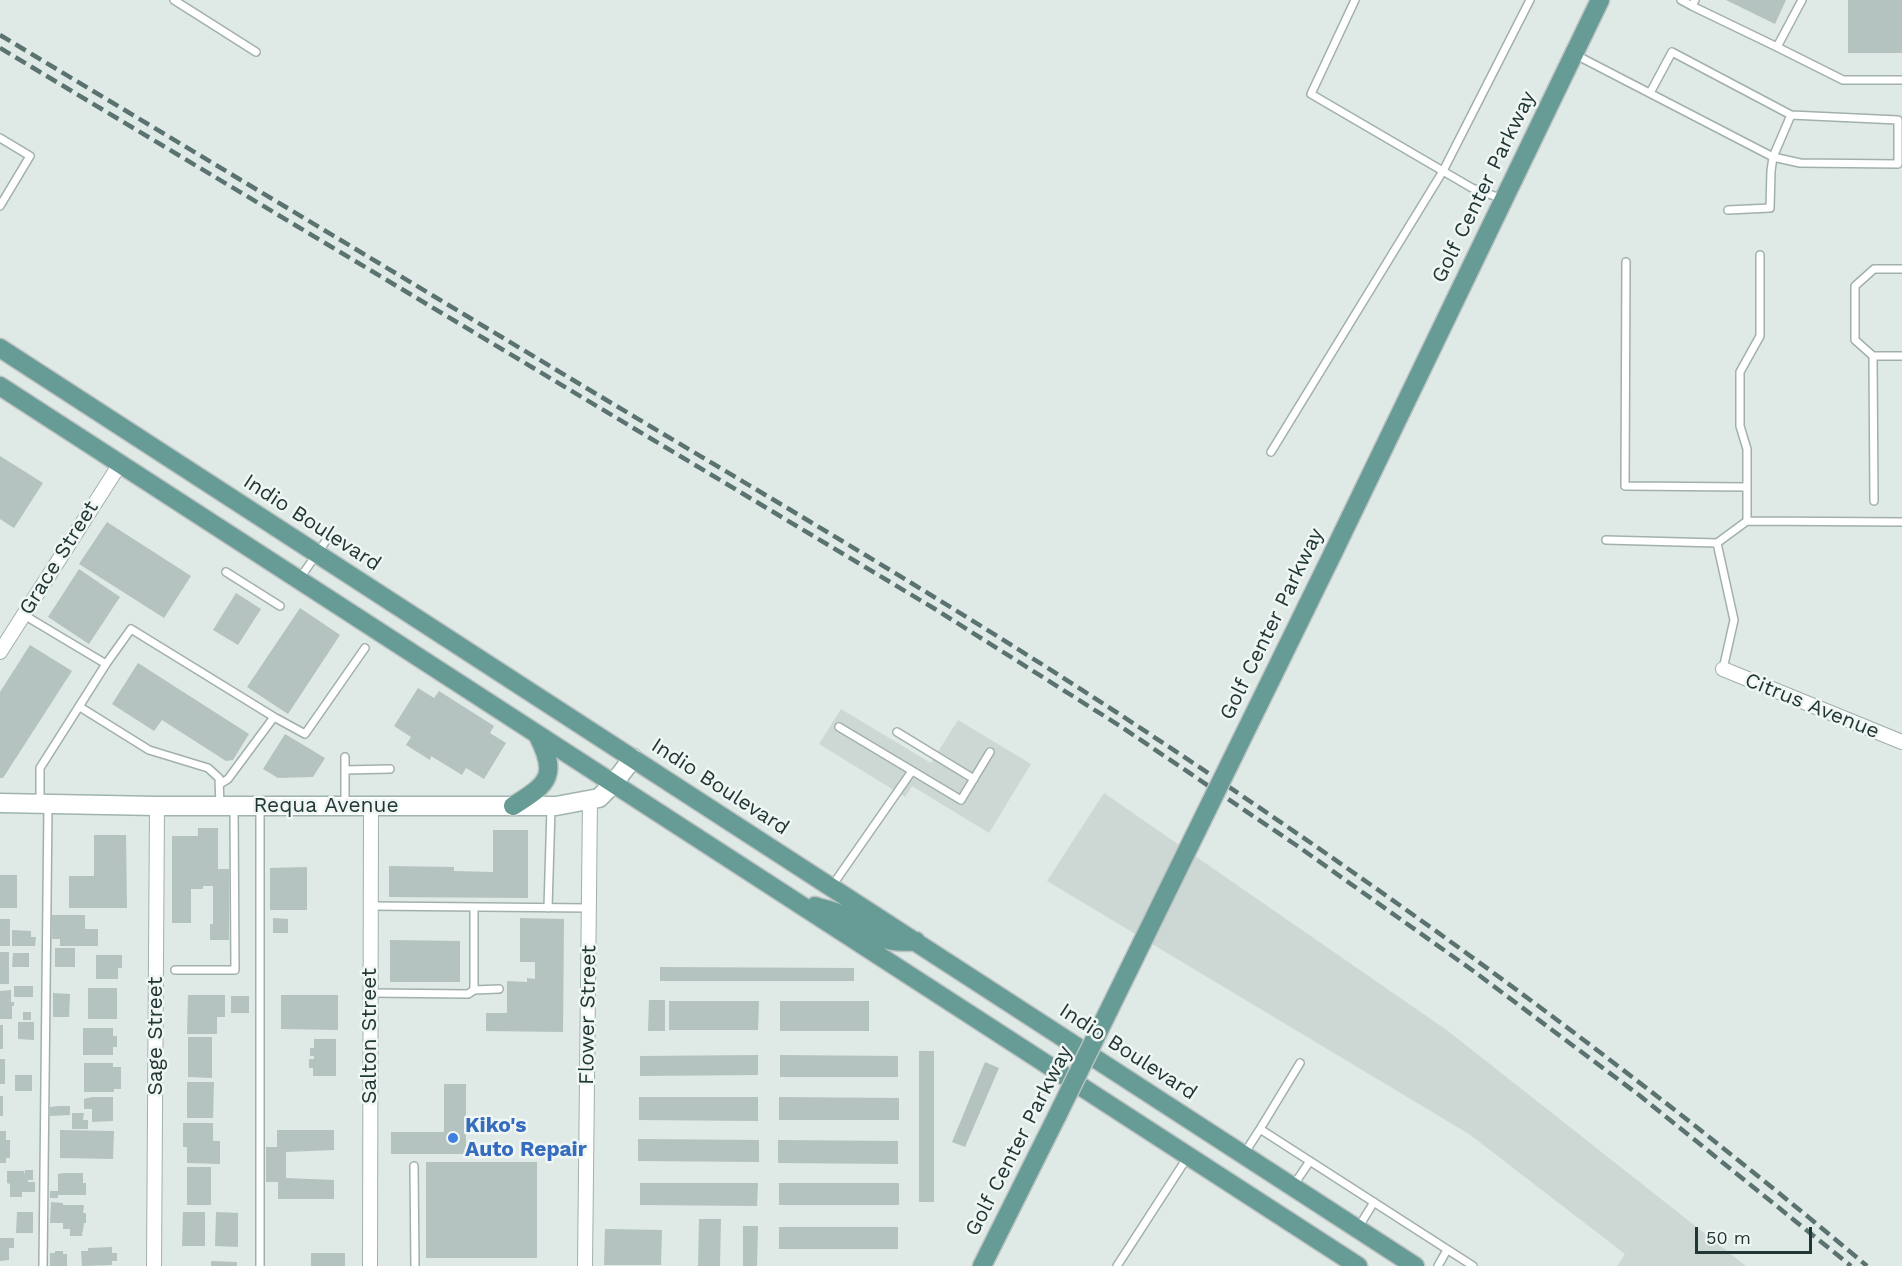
<!DOCTYPE html>
<style>
body{margin:0}
#map{position:relative;width:1902px;height:1266px;overflow:hidden;background:#dfe9e6;font-family:"Work Sans",sans-serif}
canvas{display:block}
.scale{position:absolute;left:1695px;top:1227px;width:117px;height:27px;box-sizing:border-box;border:3px solid #213735;border-top:0;padding-left:8px;font-size:18px;line-height:21px;white-space:nowrap;color:#213735;-webkit-text-stroke:4px #eff6f3;paint-order:stroke}
</style>
<div id="map">
<canvas width="1902" height="1266"></canvas>
<div class="scale">50 m</div>
</div>
<script>
const context = document.querySelector('canvas').getContext('2d');
context.lineJoin = 'round';
function fill(path, color) { context.fillStyle = color; context.fill(path, 'evenodd'); }
function trace(path, color, width, dash) { context.strokeStyle = color; context.lineWidth = width; context.lineCap = dash ? 'butt' : 'round'; context.setLineDash(dash || []); context.stroke(path); }
function label(font, color, halo, rows, align = 'center') {
  context.font = font + ' "Work Sans",sans-serif'; context.lineWidth = 5; context.setLineDash([]); context.textBaseline = 'middle'; context.strokeStyle = halo; context.fillStyle = color; for (const [text, x, y, turn = 0] of rows) {
    context.save(); context.translate(x, y); context.rotate((+turn || 0) * Math.PI / 180); context.textAlign = isNaN(turn) ? turn : align; if (halo) context.strokeText(text, 0, 0); context.fillText(text, 0, 0); context.restore();
  }
}
fill(new Path2D(`
 M841 709 931 763 958 720 1031 764 989 833 912 786 905 797 819 744Z
 M1104 793 1448 1031 1746 1266H1617L1625 1254 1469 1134 1047 881Z`), '#cdd8d5');
fill(new Path2D(`
 M1726 0H1786L1775 24Z
 M1848 0H1902V53H1848Z
 M0 456 43 483 14 528 0 519Z
 M107 522 191 576 164 618 79 564Z
 M79 569 120 597 89 644 48 617Z
 M236 593 261 609 238 645 213 630Z
 M300 608 340 635 288 714 247 687Z
 M30 645 72 671 3 778H0V692Z
 M138 663 249 734 233 760 226 761 162 720 154 731 112 704Z
 M418 688 434 698 439 691 494 726 490 733 506 743 484 779 466 768 462 775 431 756 430 760 406 745 411 737 394 726Z
 M285 734 325 758 313 777 278 778 263 769Z
 M198 828H218V869H229V940H210V924H213V886H203V889H191V923H172V836H198Z
 M493 830H528V898L389 897V866L454 867V871L493 872Z
 M94 835H126L127 908H69V876H94Z
 M307 867V910H270V868Z
 M0 875H17V908H0Z
 M52 915H85V929H98V946H60V939H52Z
 M273 918 288 919V933H273Z
 M520 918 564 919 563 1032 486 1031V1013H507V981L527 982V978L535 979V962H520Z
 M0 919H10V946H0Z
 M12 930 31 931V937H36L35 946H12Z
 M390 940 460 941V982H390Z
 M55 948H75V967H55Z
 M0 952H9V984H0Z
 M13 953H29V967H12Z
 M96 955H122V968H118V979H96Z
 M660 967 854 968V981H660Z
 M14 986H33V997H14Z
 M88 988H117V1019H88Z
 M11 990V1002H14V1006H12V1019H0V991Z
 M53 993 70 994 69 1017H53Z
 M188 995H225V1017H217V1034H187Z
 M281 995H338V1030L281 1029Z
 M231 996H249V1013H231Z
 M649 1000H665V1031H648Z
 M669 1001H759L758 1030H669Z
 M780 1001H869V1031H780Z
 M23 1012H31V1020H23Z
 M18 1022H34V1040L18 1039Z
 M0 1025H3V1049H0Z
 M83 1028H113V1036H117V1047H113V1055H83Z
 M188 1037H212V1078L188 1077Z
 M314 1039H336V1076H313V1068H309V1059H314V1056H310V1048H314Z
 M919 1051H934V1202H919Z
 M758 1055V1075L640 1076V1056Z
 M780 1055 898 1056V1077H780Z
 M0 1059H5V1084H0Z
 M985 1062 999 1068 965 1147 952 1142Z
 M84 1063H113V1067H121V1089H114V1092H84Z
 M15 1075H32V1091H15Z
 M187 1082H214L213 1118H187Z
 M444 1084H466V1154H391V1132H444Z
 M0 1096H3V1116H0Z
 M92 1097H113V1121L92 1122V1109H84V1099Z
 M639 1097H758V1121L639 1120Z
 M779 1097 899 1098V1120H779Z
 M59 1106H70V1115L50 1116V1107Z
 M72 1113H84L83 1120H88V1129H72Z
 M183 1123H213V1141H220V1164L187 1163V1147H183Z
 M60 1130 114 1131 113 1159 60 1158Z
 M277 1130H334V1150L286 1152V1178L334 1180V1199H278V1182H266V1147H277Z
 M0 1131H6V1140H10V1158H6V1163H0Z
 M638 1139 759 1140V1162L638 1161Z
 M778 1140 898 1141V1164L778 1163Z
 M426 1162H537V1258H426Z
 M187 1167H211V1205H187Z
 M25 1170H33V1180H28V1182H35V1192H22V1197H10V1184L7 1183V1171H24L25 1175Z
 M64 1173H83V1183H86V1195H58V1198H50V1191H58V1174Z
 M640 1183H758L757 1206 640 1205Z
 M779 1183H899V1205H779Z
 M51 1202 63 1203V1205H84L83 1213H86V1223H84L82 1236H70V1229H63V1223H50Z
 M17 1212H33V1233H16Z
 M183 1212H205V1246H182Z
 M216 1212 238 1213V1247L215 1246Z
 M699 1219H721L720 1266H698Z
 M743 1226H758L757 1266H743Z
 M779 1227H898V1249H779Z
 M605 1229 662 1230 661 1265H604Z
 M0 1238H14V1248H9V1260L0 1261Z
 M112 1247V1253H117V1261H112V1265L82 1266 81 1251H88V1248Z
 M55 1251H63V1254H67V1266H50V1253H55Z
 M311 1253H345V1266H311Z
 M211 1261 237 1262V1266H211Z`), '#b4c3bf');
const lane = new Path2D(`
 M174 0 256 52
 M1355 0 1311 94 1472 188 1503 199
 M1681 0 1692 6
 M1695 0 1692 6 1777 47
 M1802 0 1777 47 1843 80H1902
 M1576 55 1773 157 1800 163 1898 164V120L1791 115 1672 52 1650 93
 M0 138 30 156 0 206
 M1728 210 1770 208 1771 171 1773 157 1791 115
 M1626 262 1625 486 1747 487V521
 M1902 269H1874L1855 286V340L1873 356H1902
 M1873 356 1874 501
 M1271 452 1443 171 1530 0
 M1747 487V449L1740 426V372L1760 336V255
 M1606 540 1717 543
 M226 572 280 606
 M300 578 330 535
 M24 615 106 664
 M1723 669 1734 620 1717 543 1747 521 1902 522
 M80 707 149 750 208 768 219 778 220 806
 M274 717 305 734 365 648
 M839 727 961 800 990 752
 M897 732 974 779
 M345 757V805
 M345 770 390 769
 M40 803V768L106 664 131 629 274 717 228 779 220 784
 M832 886 912 771
 M371 906 589 908
 M474 907V990
 M548 908 551 808
 M175 970H235L234 808
 M371 993 468 994 474 990 499 989
 M1260 1129 1300 1063
 M1244 1154 1260 1129 1473 1266
 M414 1166 415 1266
 M1293 1186 1310 1161
 M1358 1228 1374 1202
 M43 1266 48 806
 M260 1266V807
 M1117 1266 1187 1158
 M1438 1266 1447 1250`);
const street = new Path2D(`
 M0 652 120 464
 M1723 669 1902 742
 M154 1266 157 806
 M370 1266 371 805
 M585 1266 590 800`);
const secondary = new Path2D(`
 M0 803 157 806H556L599 798 613 784 633 758`);
const primary = new Path2D(`
 M0 348 1415 1266
 M0 386 1358 1266
 M1333 553 1600 0
 M513 806C550 783 558 775 537 734
 M815 906C824 909 834 911 842 915 874 929 877 946 916 941
 M982 1266 1057 1116`);
trace(lane, '#a2b0ad', 10);
trace(street, '#a2b0ad', 16);
trace(secondary, '#9fb4af', 21);
trace(primary, '#bcc3c2', 21);
trace(lane, '#fff', 7);
trace(street, '#fff', 14);
trace(secondary, '#fff', 18);
trace(primary, '#679b95', 18);
trace(new Path2D(`
 M0 35C196 153 392 271 588 389 765 495 943 599 1116 712 1376 882 1630 1066 1867 1266
 M0 48 935 609 1120 726 1296 845 1472 970 1639 1095 1851 1266`), '#5b7370', 4.5, [12, 6]);
const primaryBridge = new Path2D(`
 M1057 1116 1333 553`);
trace(primaryBridge, '#bcc3c2', 21, []);
trace(primaryBridge, '#679b95', 18);
for (const [x, y, r, color] of [
 [453,1138,6,"#3f7fe0"]
]) { const dot = new Path2D(); dot.arc(x, y, r, 0, 2 * Math.PI); context.fillStyle = color; context.fill(dot); trace(dot, '#eff6f3', 2); }
label('21px', '#213735', '#eff6f3', [
 ["Golf Center Parkway",1484,187,-64],
 ["Indio Boulevard",312,523,33],
 ["Grace Street",59,558,-58],
 ["Golf Center Parkway",1272,624,-64],
 ["Citrus Avenue",1812,706,22],
 ["Indio Boulevard",720,787,33],
 ["Requa Avenue",326,806],
 ["Flower Street",588,1015,-89],
 ["Sage Street",156,1036,-90],
 ["Salton Street",370,1036,-90],
 ["Indio Boulevard",1128,1052,33],
 ["Golf Center Parkway",1019,1141,-63]
]);
label('bold 21px', '#366cbe', '#eff6f3', [
 ["Kiko's",465,1126],
 ["Auto Repair",465,1150]
], 'left');
</script>
